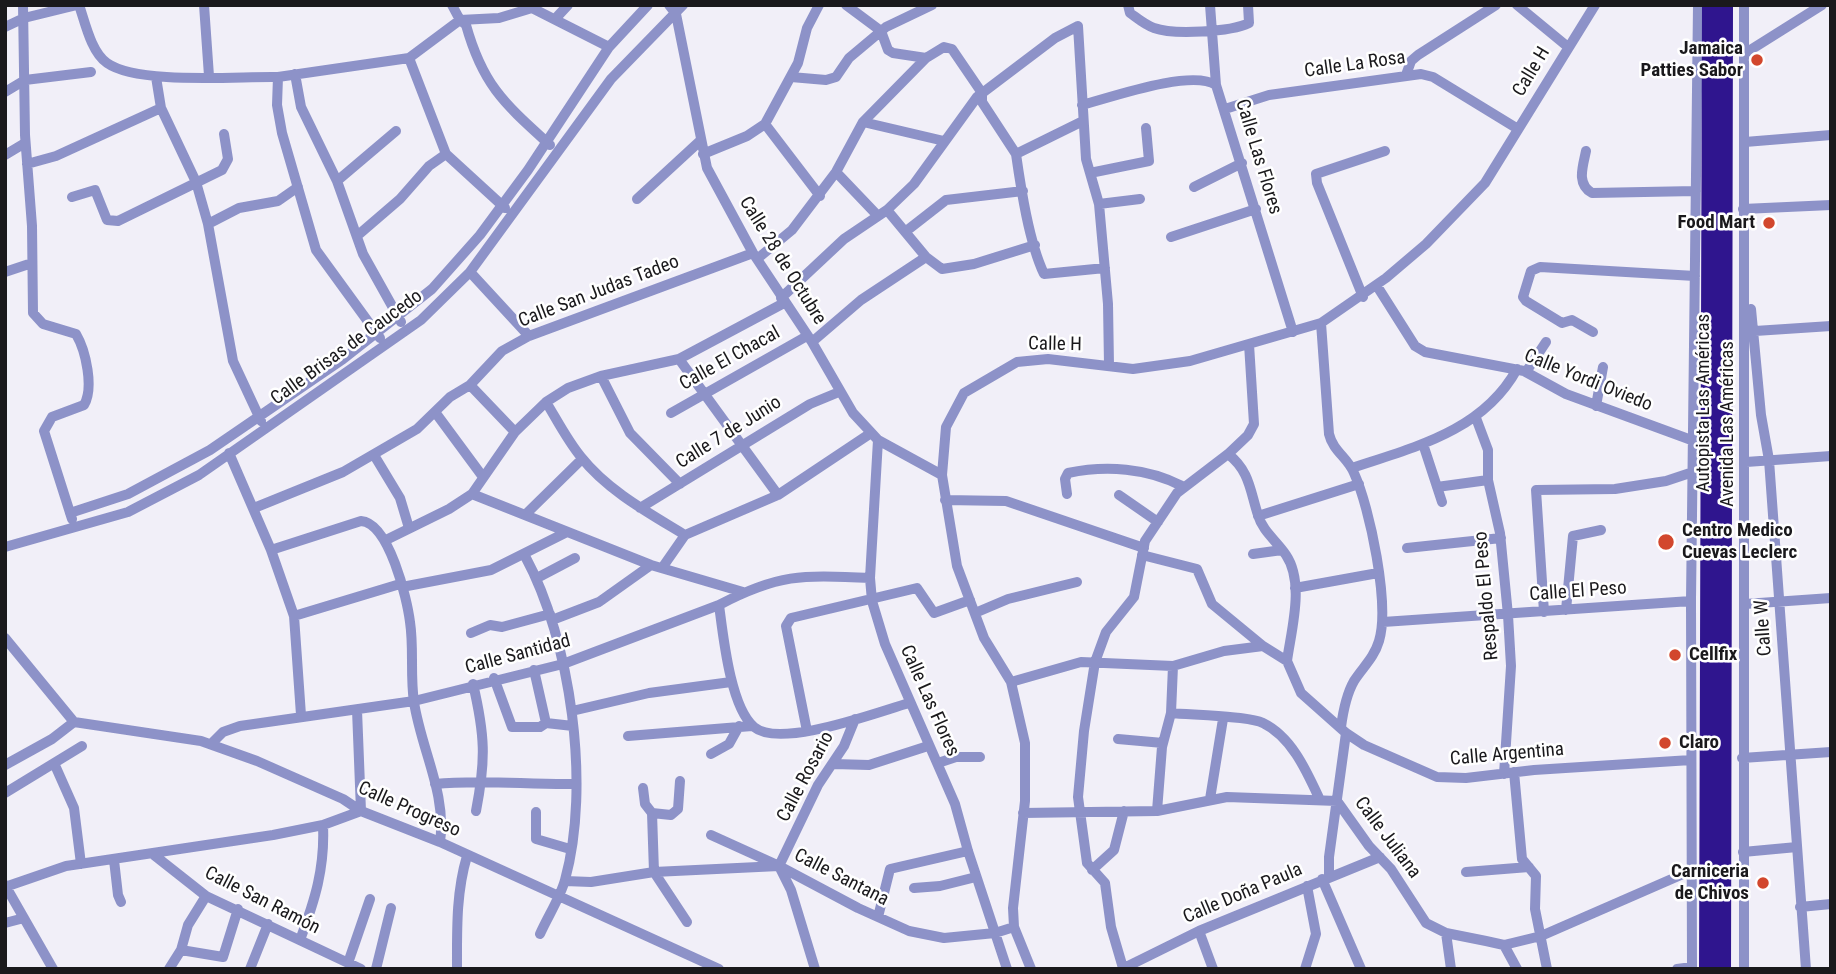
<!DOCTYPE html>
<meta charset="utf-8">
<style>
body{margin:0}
#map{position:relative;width:1836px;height:974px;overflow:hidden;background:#f1eff8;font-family:"Roboto Condensed",sans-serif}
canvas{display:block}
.frame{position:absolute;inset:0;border:7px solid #1a191c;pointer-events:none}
</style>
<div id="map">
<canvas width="1836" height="974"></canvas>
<div class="frame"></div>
</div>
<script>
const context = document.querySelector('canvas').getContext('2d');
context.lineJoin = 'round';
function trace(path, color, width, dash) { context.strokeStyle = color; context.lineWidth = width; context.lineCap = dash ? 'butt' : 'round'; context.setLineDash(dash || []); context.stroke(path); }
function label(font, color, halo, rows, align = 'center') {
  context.font = font + ' "Roboto Condensed",sans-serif'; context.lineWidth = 5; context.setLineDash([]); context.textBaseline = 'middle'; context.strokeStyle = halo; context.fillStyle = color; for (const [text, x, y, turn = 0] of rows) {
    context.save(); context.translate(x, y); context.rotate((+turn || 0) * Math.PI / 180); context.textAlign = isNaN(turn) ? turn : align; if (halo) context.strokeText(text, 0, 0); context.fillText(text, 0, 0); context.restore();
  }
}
trace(new Path2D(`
 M23 5 25 135 32 226 33 313 43 324 76 334C86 351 94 388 84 405L52 417 44 431 72 519
 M79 5C85 22 91 52 107 63 138 85 238 76 278 77
 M204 5 209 76
 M452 5 460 20 499 18 532 8 609 47
 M669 5 676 14 707 168 753 253 812 342 853 413 878 440 942 475
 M846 5 881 31 888 50 893 53 926 58 944 47 952 49 982 93V102L1016 154
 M1128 5 1130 13C1137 18 1145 25 1154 28 1173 35 1231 32 1249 23L1248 5
 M1210 5 1216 85
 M1517 5 1568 47
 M555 19 568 5
 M5 27 24 18 77 5
 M1744 54 1822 5
 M409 58 446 154 505 208
 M295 74 301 107 337 181 363 254 401 322
 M1406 75 1411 61 1418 55 1496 5
 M156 77 161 108 196 182 208 224 233 361 261 421
 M791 77 826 80 836 77 849 58 886 27 932 5
 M5 92 25 80 91 72
 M1082 105C1112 97 1191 69 1216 85L1293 332
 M1225 109 1269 95 1421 74 1433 77 1518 129
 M1083 121 1016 154C1021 189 1029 242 1044 274L1105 268
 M863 122 944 141
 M765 124 820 196
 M1745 142 1831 135
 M1586 151C1583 166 1576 184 1592 193L1696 191
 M703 154 747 136 765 124 798 63 807 28 819 5
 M5 155 25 143
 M27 164 56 156 161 108
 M836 172 878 216
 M1090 173 1149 161 1146 128
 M337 181 396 131
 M1194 187 1242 163
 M72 197 95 190 107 220 118 221 222 170 228 159 224 134
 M637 199 700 141
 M1099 204 1140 199
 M1743 209 1831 205
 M887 210 926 257 942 269 974 264 1035 245
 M208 224 239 208 278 201 298 187
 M905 232 946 200 1023 191
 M357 236 400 199 429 166 446 154
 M1171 237 1256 209
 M757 259 792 230 836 172 863 122 926 58
 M5 272 32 263
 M470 272 529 336
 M1377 286 1415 346 1425 352 1524 371 1566 394 1694 441
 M1363 297 1317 183 1316 174 1385 151
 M781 298 844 239 887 210 914 184 977 97 1055 38 1078 26 1086 159 1099 204 1108 304 1109 365
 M1751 309 1761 415 1769 460 1806 969
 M1321 323 1329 434C1333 451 1348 458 1354 473 1370 508 1390 605 1379 641 1374 658 1363 667 1354 681 1346 695 1343 712 1341 727
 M1755 331 1831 326
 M1593 332 1572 320 1562 323 1526 301 1523 297 1531 271 1540 267 1695 276
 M380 338 316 250 282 133 277 105 278 77 409 58 460 20 466 25C483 86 505 104 550 145
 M812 342 861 300 926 257
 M679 359 778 495
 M1526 372 1546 342
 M601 376 630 433 680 484
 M470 385 515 432
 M546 402C557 420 567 440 581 457 608 491 649 513 685 535
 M1596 406 1603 367
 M435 412 483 477
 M671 413 807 336
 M1476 418 1488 450V480L1500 533 1508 615 1511 666 1504 774
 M878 440 870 578 872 601 885 644 955 804 968 851 1007 969
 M1423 444 1442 502
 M229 453 271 550 294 616 301 715
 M1228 454C1250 471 1250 491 1258 515 1263 532 1276 540 1286 555 1305 583 1291 631 1287 661
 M374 455 400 498 409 528
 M1746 462 1831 456
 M1352 468C1415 447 1483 431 1517 369
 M1437 487 1488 480
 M472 494 651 565 743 592
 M1067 494 1065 479 1068 473C1106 465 1147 468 1182 486
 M1119 495 1158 522
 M945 500 1006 501 1144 548
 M254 508 343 472 417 429 450 397 470 385 502 351 529 336 753 253
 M640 508 810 404 839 392
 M70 513 128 494 210 450 343 359 432 289 480 235 528 170 609 47 648 5
 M527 513 582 459
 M1258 516 1359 484
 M386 540 449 509 472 494 515 432 546 402 568 388 601 376 679 359 784 303
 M5 547 128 512 199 475 421 320 470 272 611 79 683 5
 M1407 548 1501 538
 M271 550 361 521C389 523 407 598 410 622 414 648 410 675 414 702 421 749 447 794 440 842
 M1253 554 1282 550
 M1142 555 1197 569 1212 604 1263 646
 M525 556C571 641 591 786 565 880 560 898 548 916 540 934
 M662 568 685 535 778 495 871 433
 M537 578 575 558
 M402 587 491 570 565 533
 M1295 588 1378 573
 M1745 604 1831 598
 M719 605C723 634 730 707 754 727 780 749 877 712 909 703
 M1566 610 1573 536 1601 530
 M1544 612 1536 490 1615 489 1666 481 1693 472
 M975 613 1008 599 1077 582
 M294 616 400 584
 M552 620 599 602 651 565
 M1383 622 1691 601
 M471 633 490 625 502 627 550 614
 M5 638 74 722
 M534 670 546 723
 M494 678 512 727H540L546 723 573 726
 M1011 682 1081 662 1173 666 1224 651 1263 646 1287 661 1301 693 1346 733 1364 745 1437 777 1466 778 1534 770 1691 760
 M473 684C485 735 486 760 476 811
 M572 711 649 693 731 682
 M1171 713C1190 715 1250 716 1263 723 1292 737 1307 772 1320 800
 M74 722 201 741 257 761 343 799 361 811 440 842 719 969
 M807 731 786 626 791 618 917 588 934 613 970 600
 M628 736 752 726
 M1118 739 1163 743
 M211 744 223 732 240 726 414 701 563 664 719 605C780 573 803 575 870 578
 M711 754 729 744 739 726
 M1742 758 1831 752
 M54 763 74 808 81 864
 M938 763 956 757H980
 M834 764 869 765 928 746
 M5 765 52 739 74 722
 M1514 772 1522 859 1536 876 1535 909 1547 969
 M435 784C482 779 528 785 575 784
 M643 788 645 804 652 813 671 815 678 809 680 781
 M5 793 82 746
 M1210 799 1223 719
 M1157 811 1162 747 1171 713 1173 666
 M536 812V839L570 849
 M652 813 654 872 687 922
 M1023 813 1157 811 1227 797 1337 801 1369 846 1391 869 1426 923 1446 933 1486 941 1504 945 1541 936 1690 871
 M711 835 775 864
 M1743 852 1797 847
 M154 855 206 896 361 969
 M114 860 118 895 121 902
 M1092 870 1114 850 1124 811
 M1466 872 1529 867
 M1329 876V857L1346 733
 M1322 879 1361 969
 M565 881 591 882 654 872 779 866 858 908 909 931 944 938 995 933 1014 927
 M5 885 53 969
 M5 887 66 866 273 835 323 825 361 811 357 710
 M914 888 940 886 976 877
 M1800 907 1831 904
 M878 917 890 869 968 851
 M5 923 24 918
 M1199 931 1213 969
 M1446 933 1451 969
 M300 940C315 900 325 868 323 825
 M1504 945 1517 969
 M181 950 223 957 238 909
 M348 963 370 899
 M1123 968 1111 927 1105 883 1087 863 1078 797 1084 731 1095 662 1106 632 1134 597 1145 541 1177 493 1228 454 1248 435 1254 424 1249 344
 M169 969 181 950 188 925 206 896
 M250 969 268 924
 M376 969 391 908
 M457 969C457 930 456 893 467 856
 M815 969 791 890 779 866 818 785 844 746 855 719
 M1031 969 1014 927 1013 908 1025 801V743L1011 682 984 638 957 566 942 475 946 427 964 393 1017 362 1048 359 1133 369 1190 361 1321 323 1386 278 1426 244 1485 183 1595 5
 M1122 969 1199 931 1380 857
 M1305 969 1316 934 1307 886
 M1677 969 1692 967
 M1692 969 1691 601 1698 5
 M1744 969V5`), '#8d92c8', 10);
trace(new Path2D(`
 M1707 969 1710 5
 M1723 969 1725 5`), '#2f158e', 16);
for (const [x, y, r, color] of [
 [1757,60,7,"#d2472d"],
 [1769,223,7,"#d2472d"],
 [1666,542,9,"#d2472d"],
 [1675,655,7,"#d2472d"],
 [1665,743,7,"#d2472d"],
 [1763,883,7,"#d2472d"]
]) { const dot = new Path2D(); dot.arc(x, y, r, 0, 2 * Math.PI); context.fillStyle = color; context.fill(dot); trace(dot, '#fff', 2.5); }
label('bold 19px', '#1a191c', '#fff', [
 ["Jamaica",1743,49],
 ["Patties Sabor",1743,71],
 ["Food Mart",1755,223],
 ["Centro Medico",1682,531,"left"],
 ["Cuevas Leclerc",1682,553,"left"],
 ["Cellfix",1689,655,"left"],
 ["Claro",1679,743,"left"],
 ["Carniceria",1749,872],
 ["de Chivos",1749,894]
], 'right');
label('19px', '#1a191c', '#fff', [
 ["Calle La Rosa",1355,65,-8],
 ["Calle H",1532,72,-59],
 ["Calle Las Flores",1258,157,73],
 ["Calle 28 de Octubre",782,261,58],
 ["Calle San Judas Tadeo",599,292,-21],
 ["Calle H",1055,345,1],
 ["Calle Brisas de Caucedo",347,348,-36],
 ["Calle El Chacal",730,359,-29],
 ["Calle Yordi Oviedo",1588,381,22],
 ["Autopista Las Américas",1704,403,-90],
 ["Avenida Las Américas",1728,424,-90],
 ["Calle 7 de Junio",729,433,-32],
 ["Calle El Peso",1578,592,-4],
 ["Respaldo El Peso",1487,596,-95],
 ["Calle W",1764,628,-94],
 ["Calle Santidad",518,655,-15],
 ["Calle Las Flores",929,701,66],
 ["Calle Argentina",1507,755,-5],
 ["Calle Rosario",806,777,-62],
 ["Calle Progreso",409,810,24],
 ["Calle Juliana",1387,838,53],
 ["Calle Santana",841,878,27],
 ["Calle Doña Paula",1243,894,-23],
 ["Calle San Ramón",262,901,27]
]);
</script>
